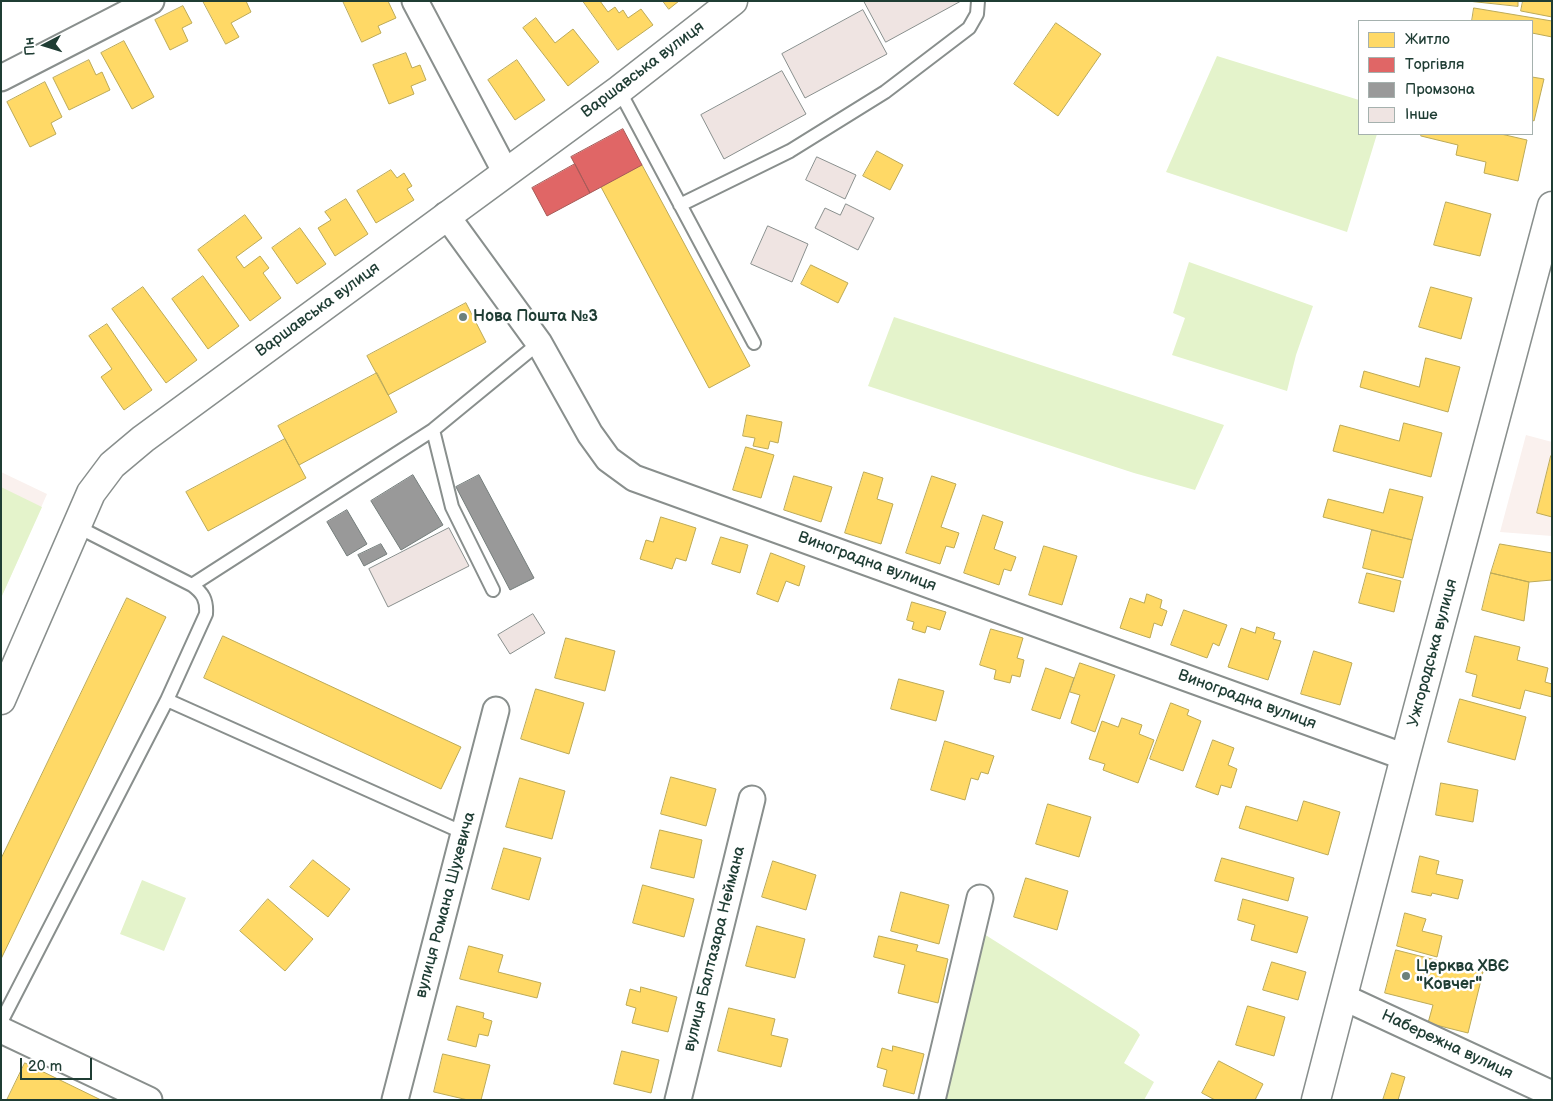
<!DOCTYPE html>
<meta charset="utf-8">
<style>
body{margin:0}
#map{position:relative;width:1553px;height:1101px;overflow:hidden;background:#fff;font-family:"Balsamiq Sans",sans-serif}
canvas{display:block}
.frame{position:absolute;inset:0;border:2px solid #1f3d34;pointer-events:none}
.legend{position:absolute;left:1358px;top:20px;width:175px;height:115px;box-sizing:border-box;background:#fff;border:1px solid #a5b1ae;margin:0;padding:6px 9px;list-style:none;font-size:15px;color:#1f3d34}
.legend li{display:flex;align-items:center;gap:10px;height:25px}
.legend b{width:25px;border:1px solid #a5b1ae}
.north{position:absolute;left:20px;top:20px;width:50px;height:50px;-webkit-text-stroke:4px #fff;paint-order:stroke;rotate:265deg;font-size:14px;font-weight:700;line-height:20px;text-align:center;color:#1f3d34}
.north::after{content:'';display:block;margin:auto;width:18px;height:22px;background:#1f3d34;clip-path:polygon(50% 0,100% 100%,50% 72%,0 100%)}
.scale{position:absolute;left:20px;top:1058px;width:72px;height:22px;box-sizing:border-box;border:2px solid #1f3d34;border-top:0;padding-left:6px;font-size:15px;line-height:18px;white-space:nowrap;color:#1f3d34;-webkit-text-stroke:4px #fff;paint-order:stroke}
</style>
<div id="map">
<canvas width="1553" height="1101"></canvas>
<div class="frame"></div>
<ul class="legend">
<li><b style="height:14px;background:#ffd966"></b>Житло</li>
<li><b style="height:14px;background:#e06666"></b>Торгівля</li>
<li><b style="height:14px;background:#999"></b>Промзона</li>
<li><b style="height:14px;background:#efe4e2"></b>Інше</li>
</ul>
<div class="north">Пн</div>
<div class="scale">20 m</div>
</div>
<script>
const context = document.querySelector('canvas').getContext('2d');
context.lineJoin = 'round';
function fill(path, color) { context.fillStyle = color; context.fill(path, 'evenodd'); }
function trace(path, color, width, dash) { context.strokeStyle = color; context.lineWidth = width; context.lineCap = dash ? 'butt' : 'round'; context.setLineDash(dash || []); context.stroke(path); }
function label(font, color, halo, rows, align = 'center') {
  context.font = font + ' "Balsamiq Sans",sans-serif'; context.lineWidth = 5; context.setLineDash([]); context.textBaseline = 'middle'; context.strokeStyle = halo; context.fillStyle = color; for (const [text, x, y, turn = 0] of rows) {
    context.save(); context.translate(x, y); context.rotate((+turn || 0) * Math.PI / 180); context.textAlign = isNaN(turn) ? turn : align; if (halo) context.strokeText(text, 0, 0); context.fillText(text, 0, 0); context.restore();
  }
}
fill(new Path2D(`
 M1526 435 1552 442V536L1500 532Z
 M1 472 47 494 1 598Z`), '#faf1ee');
fill(new Path2D(`
 M1217 56 1359 100V134H1377L1347 232 1166 172Z
 M1189 262 1313 306 1296 355 1287 391 1172 355 1185 318 1173 313Z
 M894 317 1224 425 1195 490 1134 473 868 386Z
 M1 487 42 507 1 598Z
 M142 880 186 898 164 951 120 934Z
 M984 934 1137 1031 1140 1035 1124 1063 1154 1082 1144 1100H946Z`), '#e4f3cb');
const homes = new Path2D(`
 M203 1H246L251 12 231 23 239 37 226 44Z
 M343 1H388L396 18 378 26 381 33 362 42Z
 M583 1H600L608 12 615 7 619 13 623 10 628 18 641 9 653 25 618 50Z
 M663 1H679L669 9Z
 M1468 1H1518V6Z
 M1523 1H1552V17L1521 11Z
 M183 6 192 23 182 28 188 41 170 50 155 20Z
 M1474 8 1552 21V37L1532 33V21H1472Z
 M536 18 555 43 573 29 599 62 568 86 523 28Z
 M1056 23 1101 54 1058 116 1014 84Z
 M124 41 154 97 132 109 101 53Z
 M406 53 412 68 420 65 426 80 411 86 414 94 389 104 373 65Z
 M89 60 96 75 102 72 110 90 69 110 53 78Z
 M517 60 545 100 515 120 488 80Z
 M1532 77 1544 79 1534 121 1532 120Z
 M45 82 62 117 51 123 56 134 30 147 7 102Z
 M1422 134H1501L1527 140 1518 181 1484 173 1486 162 1456 155 1458 145 1421 136Z
 M877 151 903 165 890 190 863 176Z
 M642 165 750 366 709 388 601 187Z
 M391 170 397 178 404 173 412 186 407 189 414 200 376 223 357 191Z
 M346 199 368 234 335 256 318 228 331 220 325 212Z
 M1446 202 1491 214 1480 256 1434 245Z
 M245 215 262 238 236 257 244 268 260 256 269 268 263 273 281 298 250 321 198 250Z
 M300 228 326 264 297 284 272 248Z
 M811 265 848 283 838 303 801 284Z
 M203 276 239 326 208 349 172 299Z
 M143 287 197 360 166 383 112 309Z
 M1431 287 1472 298 1461 339 1419 327Z
 M466 303 486 342 388 395 367 356Z
 M107 324 152 390 124 410 101 377 112 369 89 336Z
 M1426 358 1460 367 1448 412 1360 387 1364 371 1419 387Z
 M377 373 397 412 299 465 278 426Z
 M747 415 782 422 778 443 770 441 768 449 753 446 755 438 743 436Z
 M1404 423 1442 433 1431 477 1333 451 1340 425 1399 441Z
 M285 439 306 478 208 531 186 492Z
 M746 447 774 455 761 498 733 490Z
 M1551 456 1552 457V517L1537 513Z
 M864 472 883 478 877 499 893 504 881 544 845 533Z
 M794 476 832 487 821 522 784 510Z
 M932 476 956 484 941 527 959 533 954 548 946 546 940 564 906 553Z
 M1390 489 1423 497 1412 540 1323 517 1328 499 1383 513Z
 M983 515 1003 522 994 549 1016 557 1011 571 1004 569 999 585 964 573Z
 M661 517 696 528 686 561 676 558 672 569 640 559 646 540 653 542Z
 M1372 530 1412 540 1403 578 1363 568Z
 M721 537 748 545 740 573 712 564Z
 M1500 544 1552 553V580L1529 582 1491 573Z
 M1044 546 1077 556 1062 605 1029 595Z
 M771 553 805 566 799 586 786 581 778 602 757 594Z
 M1367 573 1401 581 1394 612 1359 603Z
 M1491 573 1529 582 1524 621 1482 610Z
 M1147 594 1162 600 1160 608 1167 611 1162 626 1154 623 1150 638 1120 628 1130 598 1144 603Z
 M127 598 166 617 1 959V859Z
 M912 602 946 612 940 630 927 626 925 633 912 629 914 622 907 620Z
 M1184 610 1227 625 1219 646 1213 643 1207 658 1171 645Z
 M1257 627 1275 633 1273 639 1281 641 1268 680 1228 667 1241 628 1255 633Z
 M991 629 1023 638 1017 658 1024 660 1020 677 1012 675 1010 683 994 679 996 670 980 665Z
 M223 636 461 747 441 789 204 678Z
 M1475 636 1520 647 1517 660 1548 668 1545 682 1552 684V697L1525 690 1520 709 1472 696 1477 675 1466 672Z
 M566 638 615 651 605 691 555 678Z
 M1314 651 1352 663 1340 705 1301 694Z
 M1080 663 1115 675 1095 732 1071 723 1080 695 1070 692Z
 M1046 668 1074 678 1060 719 1032 710Z
 M899 679 944 691 936 721 891 709Z
 M536 689 584 703 569 754 521 739Z
 M1460 699 1526 717 1515 760 1448 742Z
 M1171 703 1189 710 1187 715 1201 721 1183 771 1150 759Z
 M1122 718 1142 725 1139 734 1154 740 1138 783 1103 770 1105 764 1089 759 1102 721 1118 727Z
 M1213 740 1234 748 1228 765 1237 769 1231 788 1221 785 1218 795 1196 787Z
 M945 741 994 756 988 774 981 772 978 780 971 778 965 800 931 790Z
 M671 777 716 789 706 826 661 814Z
 M520 778 565 791 552 839 506 827Z
 M1441 783 1478 790 1473 822 1436 815Z
 M1304 801 1340 812 1328 855 1239 828 1246 806 1297 821Z
 M1048 804 1091 817 1079 857 1036 844Z
 M660 830 702 840 694 878 651 868Z
 M504 848 541 858 529 900 492 889Z
 M1420 856 1439 861 1436 874 1463 880 1458 899 1432 893 1431 896 1412 892Z
 M1222 858 1294 878 1288 901 1215 881Z
 M313 860 350 889 328 917 290 887Z
 M773 861 816 875 806 910 762 897Z
 M1026 878 1068 891 1057 930 1014 917Z
 M643 885 694 899 684 937 633 923Z
 M901 892 949 905 939 944 891 931Z
 M268 899 313 939 285 971 240 931Z
 M1243 899 1308 917 1297 953 1251 940 1255 925 1238 920Z
 M1405 913 1426 919 1422 931 1442 936 1437 957 1397 946Z
 M757 926 805 939 795 978 746 966Z
 M879 936 918 945 916 951 948 959 938 1003 898 993 905 965 874 957Z
 M469 946 503 955 498 972 541 983 537 998 460 979Z
 M1396 950 1483 972 1468 1033 1428 1023 1433 1005 1385 993Z
 M1272 962 1306 972 1298 1000 1263 990Z
 M641 987 677 997 668 1032 632 1023 636 1008 626 1005 630 989 640 992Z
 M457 1006 484 1013 483 1018 492 1021 488 1036 479 1034 476 1047 448 1040Z
 M1248 1006 1285 1017 1274 1056 1236 1045Z
 M729 1008 775 1019 771 1035 788 1039 781 1067 718 1051Z
 M893 1046 924 1054 914 1094 883 1086 887 1070 877 1067 882 1048 892 1051Z
 M622 1051 659 1060 651 1093 614 1084Z
 M443 1054 490 1065 481 1100H468L434 1092Z
 M1219 1061 1263 1084 1255 1100H1215L1202 1093Z
 M25 1063 101 1100H7Z
 M1392 1073 1405 1077 1398 1100H1383Z`);
fill(homes, '#ffd966');
trace(homes, '#bcaa57', 1);
const shops = new Path2D(`
 M623 129 642 165 590 193 571 157Z
 M575 164 590 193 547 216 532 188Z`);
fill(shops, '#e06666');
trace(shops, '#a65a57', 1);
const industry = new Path2D(`
 M413 475 443 525 401 550 371 501Z
 M479 475 534 578 510 590 456 487Z
 M347 510 367 544 347 556 327 522Z
 M381 544 387 554 364 566 358 555Z`);
fill(industry, '#999');
trace(industry, '#747d7b', 1);
const building = new Path2D(`
 M864 1H961L886 42Z
 M863 10 887 54 805 98 782 54Z
 M782 71 806 114 724 159 701 115Z
 M817 157 856 175 845 199 806 180Z
 M846 204 874 218 858 250 815 228 825 208 840 215Z
 M768 226 808 244 792 282 751 264Z
 M449 528 469 566 388 607 369 569Z
 M533 614 545 633 510 654 498 635Z`);
fill(building, '#efe4e2');
trace(building, '#898f8d', 1);
const service = new Path2D(`
 M619 90 754 343
 M680 205 790 151 885 92 969 28 977 14 978 1
 M433 430 452 507 493 590
 M76 526 192 585C203 593 207 600 206 614L167 700 464 833
 M192 585 433 430 539 343
 M1 1022 167 700`);
const minor = new Path2D(`
 M415 1 506 173
 M1 78 151 1
 M446 215 539 343 590 434 608 459 634 478 1405 757
 M1343 997 1552 1094
 M1 1030 149 1100
 M395 1100 496 710
 M678 1100 752 799
 M932 1100 980 898`);
const tertiary = new Path2D(`
 M1 700 91 493 112 465 143 439 619 90 733 1`);
const secondary = new Path2D(`
 M1316 1100 1405 757 1552 206`);
trace(service, '#898f8d', 16);
trace(minor, '#898f8d', 29);
trace(tertiary, '#898f8d', 31);
trace(secondary, '#898f8d', 31);
trace(service, '#fff', 12);
trace(minor, '#fff', 25);
trace(tertiary, '#fff', 28);
trace(secondary, '#fff', 28);
for (const [x, y, r, color] of [
 [463,317,5,"#6d817b"],
 [1406,976,5,"#6d817b"]
]) { const dot = new Path2D(); dot.arc(x, y, r, 0, 2 * Math.PI); context.fillStyle = color; context.fill(dot); trace(dot, '#fff', 2); }
label('16px', '#1f3d34', '#fff', [
 ["Варшавська вулиця",643,70,-37],
 ["Варшавська вулиця",318,310,-36],
 ["Виноградна вулиця",867,562,20],
 ["Ужгородська вулиця",1433,653,-75],
 ["Виноградна вулиця",1247,700,20],
 ["вулиця Романа Шухевича",446,905,-75],
 ["вулиця Балтазара Неймана",715,949,-76],
 ["Набережна вулиця",1447,1045,25]
]);
label('bold 16px', '#1f3d34', '#fff', [
 ["Нова Пошта №3",473,317],
 ["Церква ХВЄ",1416,967],
 ["\"Ковчег\"",1416,985]
], 'left');
</script>
